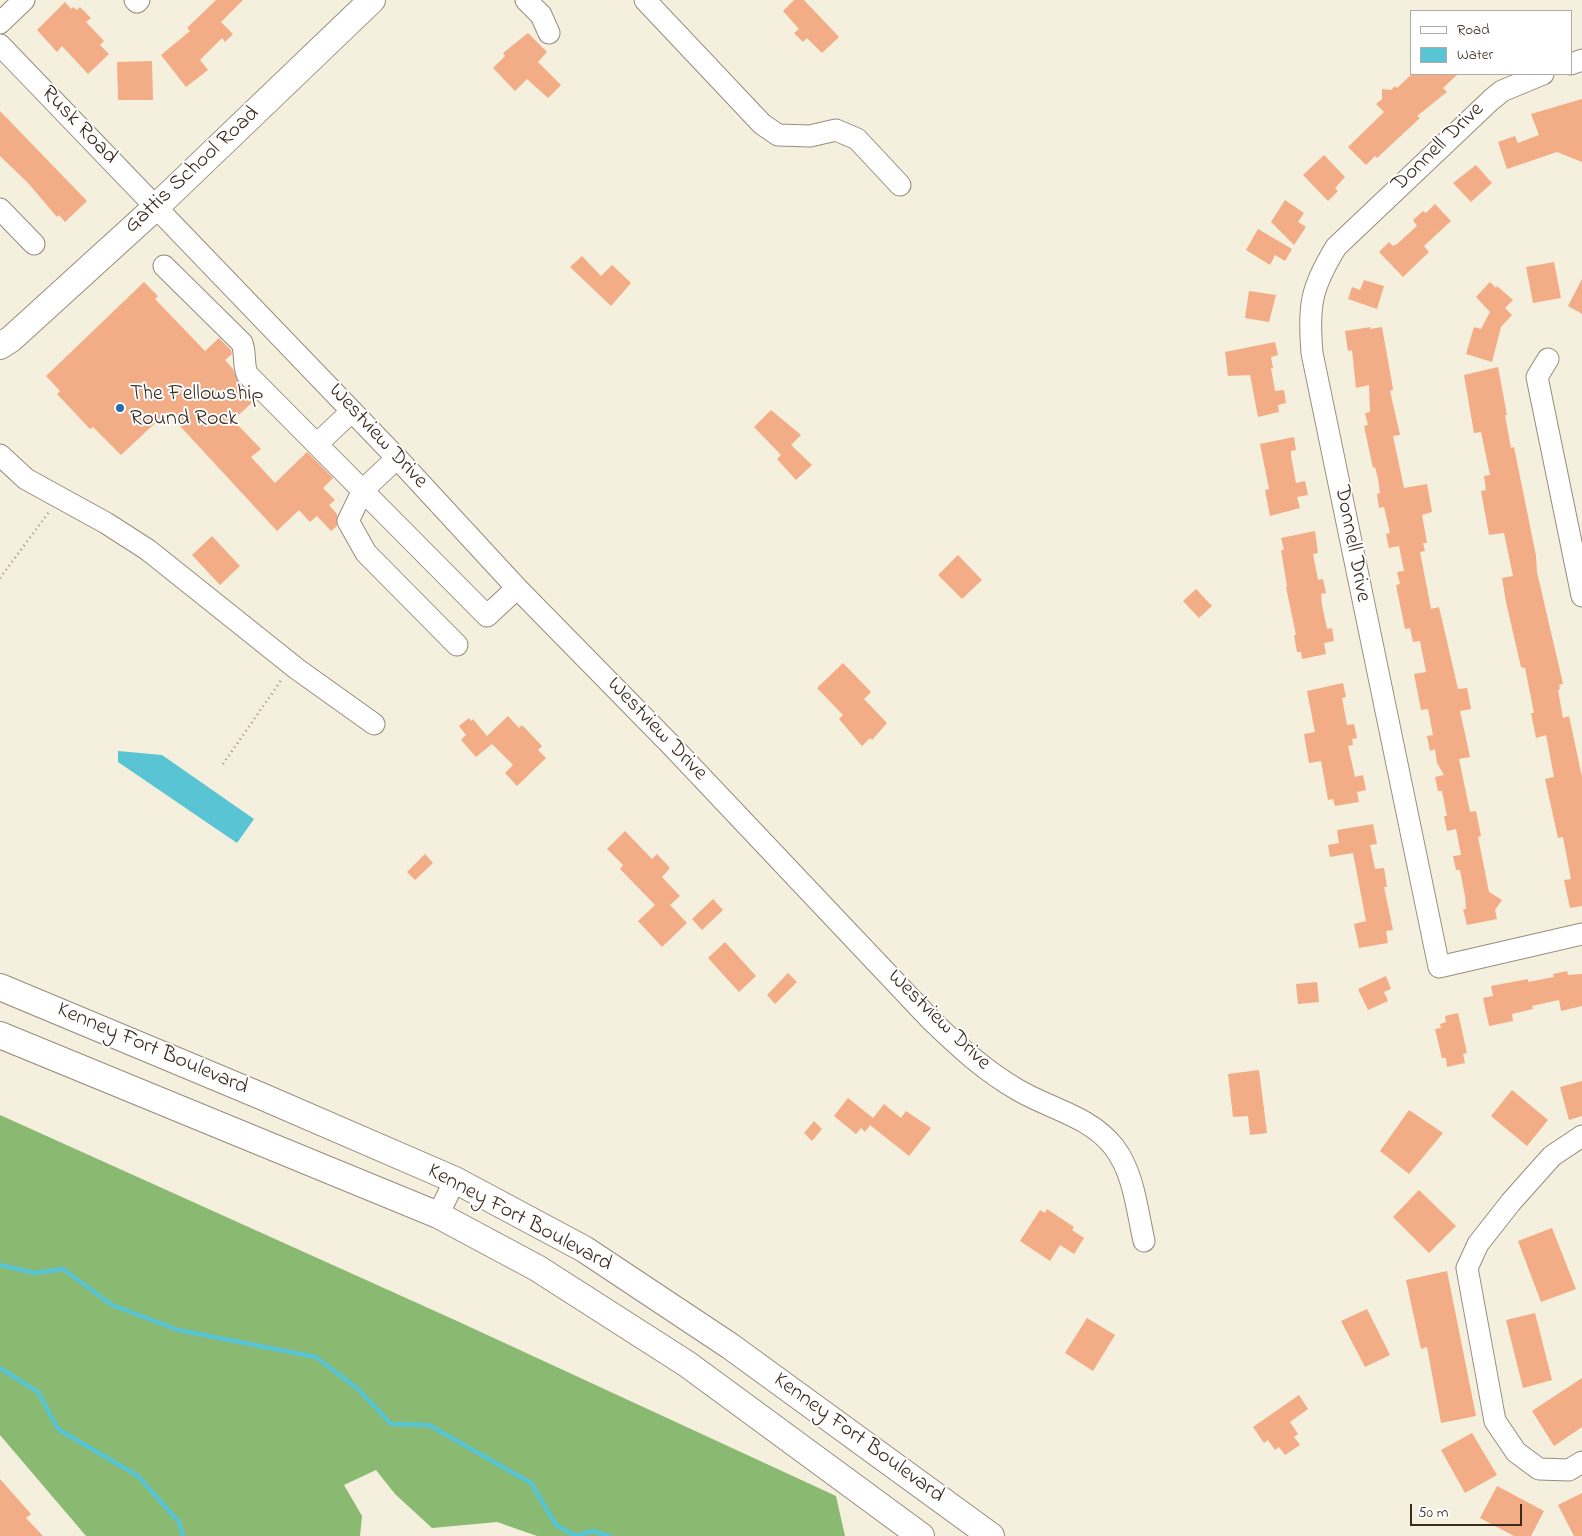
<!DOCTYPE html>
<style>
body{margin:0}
#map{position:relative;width:1582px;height:1536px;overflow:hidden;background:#f5efdd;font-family:"Indie Flower",sans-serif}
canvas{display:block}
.legend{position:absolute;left:1410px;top:10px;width:162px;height:65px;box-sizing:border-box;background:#fff;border:1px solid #b1aaa5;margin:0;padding:6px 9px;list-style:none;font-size:15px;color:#3b2a1e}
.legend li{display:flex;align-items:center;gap:10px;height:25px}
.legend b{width:25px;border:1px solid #b1aaa5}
.scale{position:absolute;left:1410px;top:1504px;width:112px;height:22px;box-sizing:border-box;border:2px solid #3b2a1e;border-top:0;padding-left:6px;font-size:15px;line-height:18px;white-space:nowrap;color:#3b2a1e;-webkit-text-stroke:4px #fff;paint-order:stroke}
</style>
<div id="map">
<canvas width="1582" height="1536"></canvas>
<ul class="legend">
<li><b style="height:6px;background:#fff"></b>Road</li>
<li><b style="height:14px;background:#59c4d4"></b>Water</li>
</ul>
<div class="scale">50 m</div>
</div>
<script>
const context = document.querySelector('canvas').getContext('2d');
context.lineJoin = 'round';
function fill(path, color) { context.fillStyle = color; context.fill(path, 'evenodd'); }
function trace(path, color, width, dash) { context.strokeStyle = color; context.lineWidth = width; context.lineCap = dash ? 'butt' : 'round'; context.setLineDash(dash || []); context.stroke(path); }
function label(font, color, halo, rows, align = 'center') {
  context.font = font + ' "Indie Flower",sans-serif'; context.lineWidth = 4; context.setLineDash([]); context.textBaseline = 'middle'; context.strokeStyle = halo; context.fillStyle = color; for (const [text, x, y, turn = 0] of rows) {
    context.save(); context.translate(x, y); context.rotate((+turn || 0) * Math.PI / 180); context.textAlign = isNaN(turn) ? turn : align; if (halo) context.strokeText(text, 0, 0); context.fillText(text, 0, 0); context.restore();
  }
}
fill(new Path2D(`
 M0 1115 457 1321 836 1496 845 1536H537L497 1522 432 1528 395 1494 376 1470 344 1485 362 1516 360 1536H86L0 1435Z`), '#8ab972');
fill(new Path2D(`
 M118 751 162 755 254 819 237 843 118 762Z`), '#59c4d4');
trace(new Path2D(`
 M0 1265 35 1273 63 1269 112 1305 178 1330 316 1357 358 1389 391 1424 429 1425 531 1483 556 1525 576 1536 593 1531 609 1536
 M0 1368 38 1392 58 1429 138 1476 179 1522 183 1536`), '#59c4d4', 4.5);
fill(new Path2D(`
 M216 0H243L221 22 233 34 225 42 222 38 200 60 208 70 186 87 161 55 190 31 187 28Z
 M794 0H804L839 37 822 53 807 38 803 42 794 33 799 29 783 11Z
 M65 2 71 9 73 7 77 10 80 7 91 18 86 22 104 41 100 45 109 54 88 74 62 46 57 52 37 30Z
 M528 33 547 52 538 62 561 85 548 98 527 79 515 91 493 68 505 56 503 53Z
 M152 61 153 100H118L117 62Z
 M1412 74H1458L1443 88 1447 92 1417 116 1420 118 1377 158 1375 156 1366 165 1348 147 1384 112 1376 104 1382 99V89L1391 90 1395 86 1397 88Z
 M1582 99V162L1557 152 1507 169 1498 142 1515 136 1518 143 1539 135 1531 114Z
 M0 111 87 201 65 222 59 215 57 217 28 183 0 156Z
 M1324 155 1345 177 1335 188 1338 191 1328 201 1303 175Z
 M1476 165 1492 183 1471 202 1453 183Z
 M1285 200 1304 213 1298 222 1306 227 1294 245 1271 222Z
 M1435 204 1451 221 1424 246 1429 252 1403 277 1379 252 1389 242 1393 246 1397 244 1417 226 1413 220 1423 211 1426 213Z
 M1258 229 1292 249 1285 261 1275 255 1270 265 1246 250Z
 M582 256 601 276 612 265 631 283 611 306 570 267Z
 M1554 262 1561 298 1533 303 1526 267Z
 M1582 279V314L1568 306Z
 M1364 280 1384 286 1377 309 1348 299 1352 287 1360 290Z
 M144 282 158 296 155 299 205 351 219 338 231 350 232 354 225 360 233 369 238 382 255 400 233 420 261 449 251 457 275 483 307 452 333 478 323 488 335 500 329 505 337 514V526L331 531 317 516 310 522 299 510 277 531 167 412 121 455 93 427 90 429 57 394 60 391 46 376Z
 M1490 282 1496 288 1497 286 1513 300 1505 308 1512 315 1501 327 1492 362 1466 354 1474 327 1481 329 1490 312 1476 297Z
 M1249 291 1276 295 1269 322 1245 318Z
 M1371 327 1370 329 1382 327 1392 383 1393 390 1390 391 1400 435 1393 436 1404 488 1427 484 1432 512 1422 515 1427 543H1423L1425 551 1420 552 1431 609 1439 607 1458 689 1467 688 1471 709 1460 711 1470 757 1459 759 1470 812 1476 811 1481 836 1478 837 1489 892 1502 900 1495 910 1497 919 1467 925 1463 909H1466L1465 896 1460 870H1456L1453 856 1461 855 1456 829 1447 831 1444 816H1447L1442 791H1438L1435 777 1444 775 1437 763 1435 749 1430 751 1427 736 1433 735 1428 709 1421 710 1414 674 1426 672 1420 641 1413 642 1410 628 1405 629 1396 585 1400 584 1397 572 1404 571 1399 546 1389 548 1386 534 1390 533 1384 507 1379 508 1377 494 1380 493 1378 479 1375 467 1373 468 1364 426 1368 425 1365 413 1370 412 1369 385 1356 388 1352 350 1348 351 1345 331Z
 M1275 342 1278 355 1271 357 1273 368H1271L1275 391 1284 390 1286 403 1278 405 1279 412 1258 417 1250 375 1228 376 1225 352Z
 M1498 367 1507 415H1505L1511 448 1514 447 1536 556 1537 572 1563 684 1559 685 1560 689 1558 690 1563 718 1569 716 1582 777V906L1570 908 1564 880 1571 879 1563 837 1558 838 1545 779 1554 777 1546 735 1536 738 1531 713H1534L1525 668 1521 667 1506 602 1502 578 1513 576 1504 533 1489 535 1481 491 1486 490 1484 476 1490 475 1481 432 1474 433 1464 375Z
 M771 410 801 435 791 445 812 465 796 480 777 459 781 455 754 427Z
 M1294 437 1296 450 1291 451V456L1296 483 1305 481 1308 495 1297 497 1300 508 1270 516 1265 490 1269 489 1260 444Z
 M1315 531 1318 553 1313 554 1318 580 1323 579 1326 593 1321 594 1322 605 1327 629 1332 628 1334 641 1324 643 1326 654 1302 659 1301 652H1297L1294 635H1296L1286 587 1287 586 1281 550H1284L1281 538Z
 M212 536 240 566 220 585 192 555Z
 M958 555 982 580 962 599 938 575Z
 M1196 589 1212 606 1199 618 1183 601Z
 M843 663 871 692 864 699 887 723 872 740 870 738 862 746 839 719 843 715 817 688Z
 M1343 683 1346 697 1342 698 1347 725 1354 724 1357 738 1352 739 1353 745 1348 746 1355 777 1363 775 1366 790 1357 792 1359 802 1335 806 1333 799 1328 800 1321 761 1309 763 1304 734 1315 732 1307 691Z
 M508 716 519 728 522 725 542 746 538 750 546 758 517 786 505 773 513 765 492 744 476 757 461 740 466 735 459 726 469 718 471 721 473 719 487 736Z
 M1373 824 1377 844 1370 845 1375 869 1384 868 1387 887H1384L1393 930 1386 931 1388 943 1359 948 1354 924 1366 921 1353 853 1330 857 1328 845 1339 843 1337 830Z
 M625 831 652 859 657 854 670 868 662 877 680 896 670 905 687 923 662 947 638 921 655 905 620 869 623 865 607 849Z
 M425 854 433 863 415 880 407 872Z
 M713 899 723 910 702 930 692 919Z
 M725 942 756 976 739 992 708 958Z
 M1567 971 1568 975 1582 974V1006L1561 1011 1559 1000 1532 1006 1533 1009 1512 1014 1513 1021 1489 1026 1483 998 1493 996 1491 986 1528 979V982L1554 977 1553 974Z
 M788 973 797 982 775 1004 767 995Z
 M1386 976 1391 989 1384 992 1388 1001 1368 1010 1358 989Z
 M1317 982 1319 1002 1298 1004 1296 984Z
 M1458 1013 1467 1053 1463 1054 1465 1063 1447 1067 1446 1058H1442L1435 1029 1441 1028 1440 1024 1446 1022 1445 1016Z
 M1259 1070 1267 1133 1250 1135 1248 1116 1233 1117 1228 1074Z
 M1582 1081V1116L1569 1120 1560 1087Z
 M1512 1090 1548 1120 1527 1146 1491 1116Z
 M848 1098 873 1118 884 1104 901 1118 906 1111 931 1128 909 1156 870 1125 865 1132 861 1128 856 1134 834 1116Z
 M1409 1110 1443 1133 1409 1174 1380 1151Z
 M814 1121 822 1129 812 1141 804 1133Z
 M1419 1190 1456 1226 1429 1253 1393 1217Z
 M1047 1209 1074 1227 1072 1230 1084 1238 1074 1254 1060 1245 1050 1261 1020 1241 1040 1210 1045 1213Z
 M1552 1228 1576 1289 1541 1302 1518 1241Z
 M1447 1271 1476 1416 1441 1423 1427 1347 1421 1349 1406 1280Z
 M1367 1309 1390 1355 1365 1367 1341 1321Z
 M1535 1313 1552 1380 1523 1388 1506 1320Z
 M1087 1318 1115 1335 1093 1371 1065 1353Z
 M1582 1378V1427L1554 1446 1532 1411Z
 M1299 1395 1308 1409 1290 1422 1298 1434 1294 1437 1300 1445 1285 1455 1279 1447 1275 1450 1268 1440 1264 1443 1253 1427Z
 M1472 1433 1497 1475 1465 1493 1441 1450Z
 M0 1479 31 1514 26 1518 43 1536H0Z
 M1497 1486 1544 1511 1531 1536H1514L1480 1518Z
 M1582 1493V1536H1574L1558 1505Z`), '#f2ad87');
const minor = new Path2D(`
 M135 0 137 2 139 0
 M526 0 541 15 549 33
 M645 0 762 124 778 135 810 136 836 130 857 139 900 185
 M0 23 24 0
 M0 45 397 458 517 588 671 745 932 1021C959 1047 985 1071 1018 1090 1050 1109 1090 1116 1114 1147 1134 1173 1137 1210 1144 1241
 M1571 64 1582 60
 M1543 74 1502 91 1491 100 1336 247C1311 288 1308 305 1312 353L1439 967 1582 934
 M0 209 34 244
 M164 266 242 343C246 354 243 364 247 374L487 616 517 588
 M1548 359 1537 377 1582 596
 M317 444 352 411
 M0 455 26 479 106 523 148 550 297 669 374 724
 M397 458 363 490 348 521 366 553 457 645
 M1582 1136 1552 1156 1511 1202 1478 1244 1467 1268 1495 1421 1516 1452 1539 1469 1569 1470 1582 1462
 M438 1215 455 1180`);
const major = new Path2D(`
 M0 346 11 339 156 207 372 0
 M0 987 261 1096 455 1180 584 1249 730 1346 991 1536
 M0 1035 438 1215 537 1268 687 1364 921 1536`);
trace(minor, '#988c7e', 23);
trace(major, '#988c7e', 28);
trace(new Path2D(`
 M0 578 49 512
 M223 764 282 679`), '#988c7e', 2.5, [1, 4]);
trace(minor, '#fff', 21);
trace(major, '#fff', 26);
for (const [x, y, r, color] of [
 [120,408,5,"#1f6fb2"]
]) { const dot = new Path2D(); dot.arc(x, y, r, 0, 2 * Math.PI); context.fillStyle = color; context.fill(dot); trace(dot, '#fff', 2); }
label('22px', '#3b2a1e', '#fff', [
 ["Rusk Road",78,126,46],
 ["Donnell Drive",1439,148,-44],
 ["Gattis School Road",193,171,-43],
 ["Westview Drive",377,437,47],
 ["Donnell Drive",1351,544,79],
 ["Westview Drive",656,730,46],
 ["Westview Drive",938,1021,44],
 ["Kenney Fort Boulevard",152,1050,23],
 ["Kenney Fort Boulevard",519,1219,28],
 ["Kenney Fort Boulevard",858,1439,36]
]);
label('22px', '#3b2a1e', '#fff', [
 ["The Fellowship",130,395],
 ["Round Rock",130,420]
], 'left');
</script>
